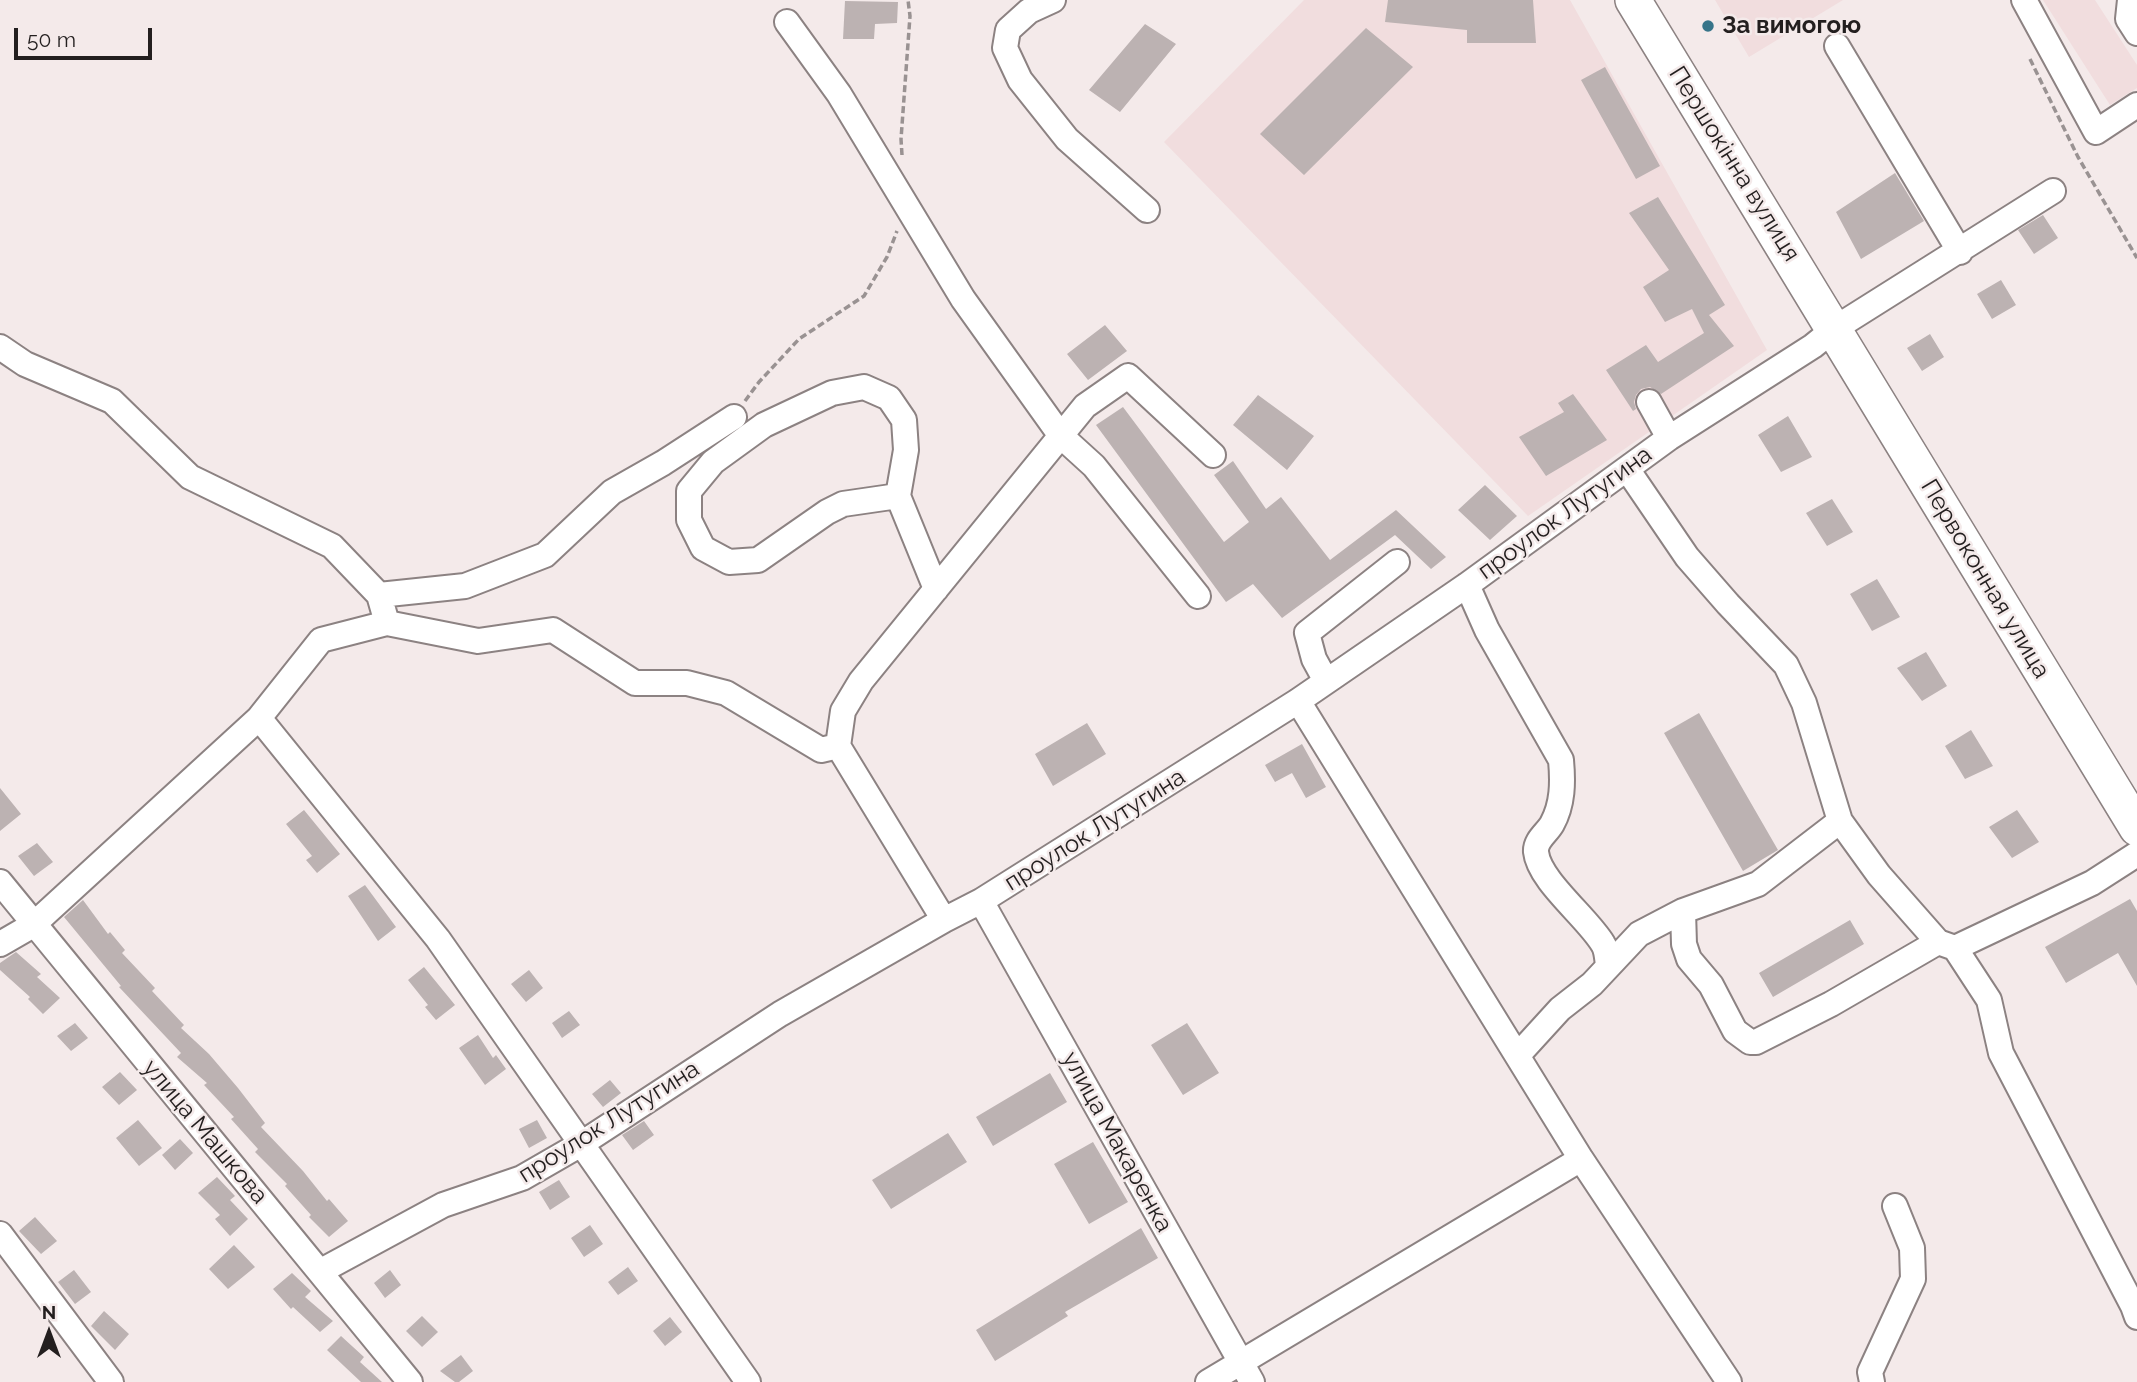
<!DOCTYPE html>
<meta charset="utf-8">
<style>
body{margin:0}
#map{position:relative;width:2137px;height:1382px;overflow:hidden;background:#f4eaea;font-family:Raleway,sans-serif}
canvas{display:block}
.north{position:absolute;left:14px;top:1298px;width:70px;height:70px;-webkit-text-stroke:5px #f4eaea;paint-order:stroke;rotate:0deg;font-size:19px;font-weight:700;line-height:28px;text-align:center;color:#231f1f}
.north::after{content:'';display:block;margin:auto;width:24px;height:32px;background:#231f1f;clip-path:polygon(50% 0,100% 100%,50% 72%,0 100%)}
.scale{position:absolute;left:14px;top:28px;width:138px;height:32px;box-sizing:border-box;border:4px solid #231f1f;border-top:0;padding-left:9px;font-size:21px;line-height:24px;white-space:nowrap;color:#231f1f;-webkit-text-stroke:5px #f4eaea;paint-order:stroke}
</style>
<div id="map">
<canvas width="2137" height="1382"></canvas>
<div class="north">N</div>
<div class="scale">50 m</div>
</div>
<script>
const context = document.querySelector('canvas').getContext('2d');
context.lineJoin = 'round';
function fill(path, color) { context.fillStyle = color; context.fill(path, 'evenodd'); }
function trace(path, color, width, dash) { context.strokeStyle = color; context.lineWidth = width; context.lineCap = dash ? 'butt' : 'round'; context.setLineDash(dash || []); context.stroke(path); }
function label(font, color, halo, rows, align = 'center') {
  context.font = font + ' Raleway,sans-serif'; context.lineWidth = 5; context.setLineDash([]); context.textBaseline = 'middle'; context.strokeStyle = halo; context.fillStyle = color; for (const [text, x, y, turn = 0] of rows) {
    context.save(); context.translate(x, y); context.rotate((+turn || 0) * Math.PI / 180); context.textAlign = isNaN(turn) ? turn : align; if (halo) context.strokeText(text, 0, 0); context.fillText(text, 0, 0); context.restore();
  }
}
fill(new Path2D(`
 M1304 0H1570L1767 350 1528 516 1164 142Z
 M1715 0H1843L1749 57Z
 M2043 0H2095L2137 65V88L2110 105Z`), '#f1ddde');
fill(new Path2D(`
 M1388 0H1533L1536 43H1467V30L1385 22Z
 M845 1 898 2 897 23 875 24 874 39H843Z
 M1145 24 1176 44 1120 112 1089 90Z
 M1366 28 1413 67 1304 175 1260 134Z
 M1605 67 1660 166 1636 179 1581 80Z
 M1895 173 1924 221 1861 259 1836 212Z
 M1658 197 1725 305 1709 315 1734 346 1661 394 1650 387 1641 389 1636 395 1634 402 1636 409 1633 411 1606 370 1646 345 1658 362 1704 333 1692 309 1665 322 1643 287 1669 270 1629 213Z
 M2043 215 2058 238 2034 254 2018 230Z
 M2001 280 2016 305 1992 319 1977 294Z
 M1105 325 1127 351 1088 380 1067 354Z
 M1930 334 1944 357 1922 371 1907 348Z
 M1573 394 1607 440 1546 476 1519 437 1564 412 1558 403Z
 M1258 395 1314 436 1287 470 1233 425Z
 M1123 407 1224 542 1249 522 1214 475 1233 461 1266 509 1281 497 1330 560 1396 510 1446 557 1431 569 1395 535 1282 618 1253 584 1226 602 1096 425Z
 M1788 416 1812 457 1781 472 1758 435Z
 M1485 485 1517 516 1490 540 1458 510Z
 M1832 499 1853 532 1827 546 1806 513Z
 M1877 579 1900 617 1872 631 1850 594Z
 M1926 652 1947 686 1922 701 1897 668Z
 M1699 713 1778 850 1743 871 1664 733Z
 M1087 723 1106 754 1053 786 1035 754Z
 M1971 730 1993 766 1965 779 1945 746Z
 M1302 744 1326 787 1306 798 1292 773 1275 782 1265 765Z
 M0 788 21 814 0 831Z
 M304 810 340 854 317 873 306 860 312 856 286 824Z
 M2017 810 2039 842 2012 858 1989 827Z
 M37 843 53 862 34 876 18 856Z
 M365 885 396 927 378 941 348 896Z
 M2130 899 2137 911V986L2118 953 2066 983 2045 947Z
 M83 900 108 934 110 932 125 950 122 953 155 988 152 991 184 1025 181 1028 209 1054 238 1088 265 1123 261 1127 303 1171 327 1201 329 1199 348 1221 329 1237 309 1217 311 1215 285 1186 287 1184 255 1152 258 1149 231 1119 234 1117 204 1085 207 1083 177 1057 181 1053 119 987 121 986 64 917Z
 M1850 920 1864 944 1773 997 1759 973Z
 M16 952 41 974 37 977 60 998 43 1014 28 999 30 997 0 970V963Z
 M424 967 455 1005 436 1020 425 1007 428 1005 408 980Z
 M529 970 543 988 526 1002 511 984Z
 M569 1011 580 1025 562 1038 552 1023Z
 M75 1023 88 1038 71 1051 57 1036Z
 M1187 1023 1219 1073 1183 1095 1151 1045Z
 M478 1035 493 1058 496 1055 506 1069 485 1085 459 1048Z
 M120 1072 137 1090 119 1105 102 1087Z
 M1050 1073 1067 1102 993 1146 976 1117Z
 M610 1080 621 1093 603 1107 592 1094Z
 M138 1120 162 1148 139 1166 116 1138Z
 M537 1120 547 1138 529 1148 519 1129Z
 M644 1121 654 1135 633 1150 622 1135Z
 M948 1133 967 1162 891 1209 872 1180Z
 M180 1139 193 1153 175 1170 162 1155Z
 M1093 1142 1128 1202 1089 1224 1054 1164Z
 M217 1177 235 1196 230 1200 248 1219 230 1236 215 1219 220 1215 198 1193Z
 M559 1180 570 1197 550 1210 539 1192Z
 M35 1217 57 1241 41 1254 19 1231Z
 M590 1225 603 1244 584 1257 571 1238Z
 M1141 1228 1158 1258 1065 1312 1068 1316 995 1361 976 1330Z
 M234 1245 255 1267 228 1289 209 1269Z
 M628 1267 638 1281 618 1295 608 1282Z
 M74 1270 91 1292 75 1304 58 1282Z
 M390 1270 401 1285 385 1298 374 1283Z
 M292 1273 311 1291 305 1297 333 1321 320 1332 293 1307 291 1309 273 1289Z
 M104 1311 129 1334 115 1350 91 1326Z
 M422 1316 438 1332 422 1347 406 1331Z
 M670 1317 682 1332 665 1346 653 1331Z
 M341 1336 364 1357 360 1362 382 1382H361L327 1350Z
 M461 1355 473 1371 459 1382H455L440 1371Z`), '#bcb2b2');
const minor = new Path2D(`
 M1053 0 1029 11 1008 30 1005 48 1020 80 1067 139 1147 210
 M2024 0 2096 132 2137 105
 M2130 0 2128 19 2137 33
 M787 22 839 94 963 299 1061 436 1094 466 1198 596
 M1837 46 1960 252
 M0 347 25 364 112 401 190 477 332 546 379 595 387 623
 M1649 402 1669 438
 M1627 469 1687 557 1728 604 1786 665 1804 703 1840 821 1879 875 1938 942 1955 948 1989 1000 2001 1053 2133 1306 2137 1317
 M898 496 843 504 827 512 758 560 729 562 703 548 689 520V491L713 462 764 425 832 393 864 387 889 398 904 420 906 450 898 496 936 589
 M1467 585 1487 630 1561 760C1563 782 1563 804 1552 824 1547 833 1535 840 1536 852 1539 881 1588 918 1603 944 1607 950 1607 959 1608 965
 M379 595 465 586 545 555 612 492 663 463 734 417
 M1326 681 1314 659 1307 633 1397 562
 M1298 701 1581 1159 1729 1382
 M259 718 438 939 748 1382
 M0 882 410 1382
 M981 901 1252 1382
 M1683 911 1684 944 1689 959 1711 985 1735 1031 1750 1042H1756L1831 1004 1938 942
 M944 920 838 746 843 711 861 681 1085 406 1128 376 1213 455
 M0 944 33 925 259 718 321 640 387 623 478 641 553 630 635 683H687L726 693 821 750 838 746
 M1955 948 2092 883 2137 854
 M1518 1055 1560 1009 1592 984 1639 934 1683 911 1758 884 1840 821
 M0 1234 111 1382
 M321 1271 443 1205 522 1178 581 1144 780 1014 944 920 981 901 1298 701 1467 585 1669 438 1813 346 1834 329 2053 191
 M1208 1382 1581 1159
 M1872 1382 1870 1372 1913 1279 1912 1248 1895 1206`);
const highway = new Path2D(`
 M1633 0 2137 828`);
trace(minor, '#8c8282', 28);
trace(highway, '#8c8282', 38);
trace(new Path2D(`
 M2030 59 2078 157 2137 258
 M902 155 901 139 910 16 908 0
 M745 401 759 382 799 339 864 296 887 257 897 231`), '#999292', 3.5, [7, 3.5]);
trace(minor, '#fff', 24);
trace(highway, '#fff', 35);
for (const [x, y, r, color] of [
 [1708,26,7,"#367489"]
]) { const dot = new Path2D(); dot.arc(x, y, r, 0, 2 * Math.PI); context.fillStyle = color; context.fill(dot); trace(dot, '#f4eaea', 2.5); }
label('bold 24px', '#231f1f', '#f4eaea', [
 ["За вимогою",1722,26]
], 'left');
label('24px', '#231f1f', '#f4eaea', [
 ["Першокінна вулиця",1734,164,58],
 ["проулок Лутугина",1565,513,-36],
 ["Первоконная улица",1985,579,59],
 ["проулок Лутугина",1095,830,-32],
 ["проулок Лутугина",609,1122,-32],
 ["улица Машкова",205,1132,50],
 ["улица Макаренка",1117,1142,61]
]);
</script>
